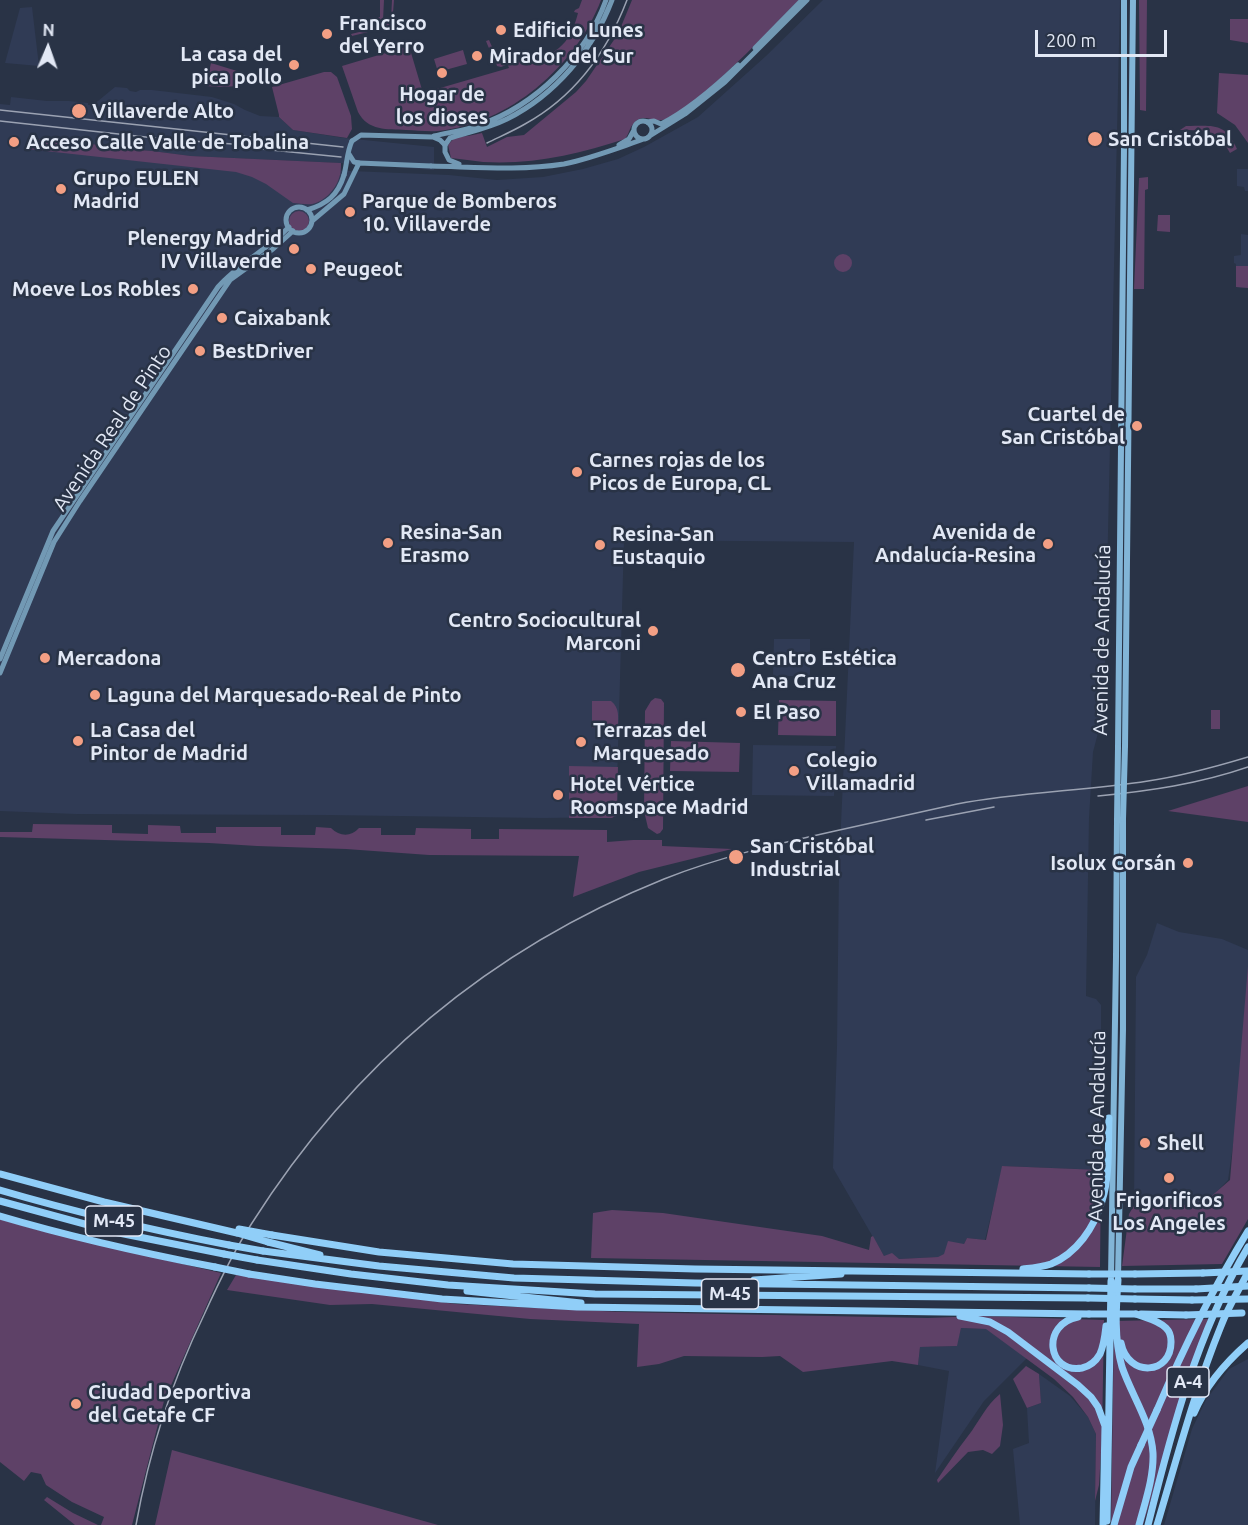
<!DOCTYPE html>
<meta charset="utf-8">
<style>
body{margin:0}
#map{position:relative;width:1248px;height:1525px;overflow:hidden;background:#293346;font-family:Ubuntu,sans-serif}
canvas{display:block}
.north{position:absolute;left:18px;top:18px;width:60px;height:60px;-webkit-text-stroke:4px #293346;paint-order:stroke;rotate:2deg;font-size:16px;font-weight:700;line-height:24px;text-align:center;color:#e2e8f5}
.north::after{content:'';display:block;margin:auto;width:21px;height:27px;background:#e2e8f5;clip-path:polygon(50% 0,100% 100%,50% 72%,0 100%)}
.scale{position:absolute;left:1035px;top:30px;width:132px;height:27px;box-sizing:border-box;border:3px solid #e2e8f5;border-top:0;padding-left:8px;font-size:18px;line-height:21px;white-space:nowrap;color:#e2e8f5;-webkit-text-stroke:4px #293346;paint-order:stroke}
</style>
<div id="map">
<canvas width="1248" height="1525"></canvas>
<div class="north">N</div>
<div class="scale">200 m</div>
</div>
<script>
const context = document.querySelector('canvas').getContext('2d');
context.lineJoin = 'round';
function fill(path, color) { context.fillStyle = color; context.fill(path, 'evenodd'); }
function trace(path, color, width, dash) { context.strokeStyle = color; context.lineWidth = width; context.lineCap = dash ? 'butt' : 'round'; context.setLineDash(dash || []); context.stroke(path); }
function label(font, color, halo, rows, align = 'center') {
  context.font = font + ' Ubuntu,sans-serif'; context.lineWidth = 5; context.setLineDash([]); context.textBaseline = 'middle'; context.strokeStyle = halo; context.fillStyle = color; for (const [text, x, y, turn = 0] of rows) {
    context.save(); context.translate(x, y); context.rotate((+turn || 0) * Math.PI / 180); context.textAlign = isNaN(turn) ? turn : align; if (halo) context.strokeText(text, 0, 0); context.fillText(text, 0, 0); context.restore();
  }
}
fill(new Path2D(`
 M823 0H1120L1104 710 1093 752 1089 818 1086 996 1096 999 1101 1005V1170L1003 1166 985 1240 967 1238 964 1244 939 1257 899 1259 884 1256 833 1168 837 1046 839 867 854 542 624 540 616 817 543 818 327 815 76 814 0 811V104L10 105 11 97 47 101H69L88 103V105H90L98 101 115 87 127 88 130 91 136 92 140 90H152L212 97 234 104 245 110 260 116 279 117 293 130 344 138 434 147V170L340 163 191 156 152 151 103 147 101 145 28 139 27 149 277 168 449 175 497 180 543 177 583 169 618 159 644 147 698 117 766 56Z
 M32 7 39 66 5 63 20 8Z
 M1237 169H1248V191H1245L1244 187 1237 186Z
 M1241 234 1248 235V288L1236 287V264L1234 263V256L1241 255Z
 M774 639H810V676H773Z
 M753 745 836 746 834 796 752 795Z
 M1157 923 1179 932 1222 939 1248 950V1022L1246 1055 1228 1180 1201 1208 1134 1205 1136 977 1147 955Z
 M961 1328 987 1329 1027 1358 984 1401 935 1473 949 1371 918 1365 920 1347 956 1346Z
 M1248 1359V1525H1164L1192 1429 1206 1400 1229 1369Z
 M1039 1374 1070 1396 1088 1417 1096 1434 1095 1525H1020L1013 1449 1029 1443 1027 1408 1041 1403Z`), '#303b55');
fill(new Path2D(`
 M380 0H384L383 20 387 22 391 20 392 0H394L392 26 352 36 351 34 376 28 377 25 375 20 354 25 358 22 380 17Z
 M582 0H601C576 66 509 124 438 131 427 132 416 130 406 130 387 129 368 131 358 112L342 66 409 46 423 93 509 68 507 63 520 59 522 64C555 54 569 48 578 13L574 12 575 10 579 8Z
 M632 0H799C775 24 752 49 727 72 709 89 690 107 668 118 653 126 643 108 631 127 629 131 628 135 625 139 579 154 533 165 483 162 473 161 462 159 451 158L448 145 455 137 468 136 482 133 487 147 507 137 524 135 576 92 586 81 618 34Z
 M1139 0H1147L1146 111 1140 110Z
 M1230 19H1248V43L1230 40Z
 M489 40 497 58 502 56 506 65 501 67 497 66C495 57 489 50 486 41Z
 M463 50 467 64 438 72 434 59Z
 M211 63 237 71 240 82 239 86 222 87 204 86 207 81Z
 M324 72H331L337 77 351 116 352 129 347 138 293 130 279 117V115L272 87Z
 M1219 73 1248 75V143L1235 125 1217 113Z
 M1186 126C1213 126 1225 122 1237 149L1230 153C1217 128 1206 131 1180 130Z
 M28 138 101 145 103 147 152 151 191 156 341 163C341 168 341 173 339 178 336 189 324 202 312 204 306 205 299 203 293 203L266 184 252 177 236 172 27 149Z
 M1148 177V189L1145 190 1144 289H1134L1139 178Z
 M289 221a10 10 0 1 1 20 0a10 10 0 1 1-20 0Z
 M1158 215H1170V232L1157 231Z
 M834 263a9 9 0 1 1 18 0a9 9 0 1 1-18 0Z
 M1236 266H1248V288L1236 287Z
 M655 698 661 699 664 703 663 829 660 833 657 834 648 828 644 811 645 711 651 701Z
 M779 700 836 701V736L778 735Z
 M592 701H611C620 708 618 717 618 728H592Z
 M1211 710H1220V729H1211Z
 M671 741 740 743 739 772 670 771Z
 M569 766 618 767 617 812 615 816 612 818H569Z
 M1248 786V822L1168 811Z
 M33 824 112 825V833L148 834V825L180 826 181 833H216V827H281V835H315L316 827 331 828C340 837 351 837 359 828H381V835H415L416 828 471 829V839H499V829L607 830V842L633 840H662V846L732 849 639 872 573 897 579 856 429 855 346 849 257 846 209 843 0 837V832H32Z
 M1248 966V1219L1222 1264 1122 1266 1129 1214 1135 1204 1201 1205 1230 1180Z
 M1002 1166 1101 1170 1100 1267 591 1258 593 1213 612 1210 663 1213 822 1236 869 1250 871 1237 873 1236 884 1256 892 1253 899 1259 938 1257 944 1254 948 1241 964 1244 967 1238 986 1240Z
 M0 1219 34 1229 221 1273 164 1401 132 1525H101L104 1517 72 1502 46 1485 41 1474 31 1472 24 1481 0 1462Z
 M236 1275 456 1304 622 1312 928 1318 979 1316 1104 1320 1102 1436 1099 1485 1095 1501 1096 1434 1088 1417 1073 1397 1054 1379 986 1329 961 1328 957 1346 920 1347 918 1365 892 1361 803 1372 780 1356 762 1357 684 1356 659 1364 637 1367 639 1324 530 1319 372 1304 330 1305 227 1290Z
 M1208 1319 1143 1525H1111L1114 1321Z
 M1026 1366 1039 1374 1041 1403 1027 1408 1013 1379Z
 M1000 1394 1003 1425 1000 1446 992 1454 983 1450 968 1452 938 1483 937 1480C947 1465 957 1450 968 1436 979 1422 986 1405 1000 1394Z
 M172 1450 438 1525H155Z
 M47 1497 73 1513 98 1525H75L44 1500Z`), '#5e4167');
trace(new Path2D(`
 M755 48 802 0
 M647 122 654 121 661 124C690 109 715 87 738 65
 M434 136C449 132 464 131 479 125 535 106 586 56 606 0
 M352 141 361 135 433 137 440 140 445 145 450 138C469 132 489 128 507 119 555 95 593 50 612 0
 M286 220a13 13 0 1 1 26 0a13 13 0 1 1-26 0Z
 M307 210C327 204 338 195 344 175
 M312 221 344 194 359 163 431 166
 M0 659 53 531 218 287C239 263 266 251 289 227
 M0 673 54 542 80 501 230 280 273 249 293 231`), '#7299b4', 5);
trace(new Path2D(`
 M1125 746 1133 0
 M1118 747 1124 147V0
 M1118 1277 1123 1029V819
 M1111 1278 1116 957 1117 820`), '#82b5d7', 6);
trace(new Path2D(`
 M0 1174 104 1202 237 1233
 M0 1190C75 1212 152 1230 229 1245
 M0 1201 114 1232 224 1254
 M0 1216C71 1237 143 1253 215 1267
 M272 1235 379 1252 513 1264 695 1269 1089 1274
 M268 1242 320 1255
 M263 1251 379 1266 514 1278 695 1283 1089 1288
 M257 1260 351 1274 448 1285 595 1294 1088 1298
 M1023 1269C1032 1268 1042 1267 1051 1264 1077 1253 1094 1228 1102 1201 1110 1177 1108 1144 1109 1118
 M249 1274 315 1284 442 1299 577 1307 1089 1314
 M1135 1274 1203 1273
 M754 1280 841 1274
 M1118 1280C1116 1309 1114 1339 1122 1367 1132 1396 1151 1422 1153 1453 1154 1477 1145 1502 1139 1525
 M1135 1289H1196
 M467 1291 581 1303
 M1135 1299 1192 1300
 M1141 1314 1186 1315
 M960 1316 990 1322 1008 1332 1078 1385 1091 1397 1098 1407 1105 1426 1103 1525
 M1078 1317C1041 1324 1047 1374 1082 1368 1091 1366 1096 1361 1100 1354 1104 1345 1105 1335 1106 1326
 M1121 1343C1128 1378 1172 1375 1171 1341 1171 1336 1170 1332 1166 1328 1158 1320 1146 1318 1136 1314
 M1157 1410C1183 1349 1213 1288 1248 1231
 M1194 1413C1206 1385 1225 1363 1248 1343
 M1107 1521 1111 1281
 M1114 1525 1131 1467 1141 1445
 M1148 1525C1172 1429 1197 1333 1248 1247
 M1157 1525C1177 1458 1195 1390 1221 1326 1228 1307 1239 1290 1248 1272`), '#90cef8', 7);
trace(new Path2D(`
 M0 110 343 147
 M0 121 164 139 260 146
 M487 143C499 137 513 131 525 124 574 97 607 52 627 0
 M251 148 341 157
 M1098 796C1149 791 1199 784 1248 767
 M926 820 994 807
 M136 1525C149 1452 172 1381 204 1315 218 1284 233 1252 252 1223 352 1065 490 949 664 879 719 857 777 844 835 831 875 822 916 813 957 804 1020 792 1084 791 1148 781 1182 776 1215 767 1248 757`), '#9ba2b2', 1.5);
trace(new Path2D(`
 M634 130a9 9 0 1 1 18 0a9 9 0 1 1-18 0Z
 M648 137 685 114 725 82 807 0
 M445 145V152L449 160 459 164
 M619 145 629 139 634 130
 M349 154 354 162 359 163
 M431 166C476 167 519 171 564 164 593 158 620 147 647 138
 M344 175C347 164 347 151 352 141`), '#7299b4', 5);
trace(new Path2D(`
 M1123 819 1125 746
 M1117 820 1118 747`), '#82b5d7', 6);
trace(new Path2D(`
 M239 1229 272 1235
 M237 1233 268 1242
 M229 1245 263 1251
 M224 1254 257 1260
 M215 1267 249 1274
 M1203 1273 1248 1271
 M1089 1274H1135
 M1089 1288 1135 1289
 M1196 1289 1248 1286
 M1088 1298 1135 1299
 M1192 1300 1248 1299
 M1089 1314H1136
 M1186 1315 1242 1313
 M1141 1445 1157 1410`), '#90cef8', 7);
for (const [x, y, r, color] of [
 [501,30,6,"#f39f84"],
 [327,34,6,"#f39f84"],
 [477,56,6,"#f39f84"],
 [294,65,6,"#f39f84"],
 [442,73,6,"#f39f84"],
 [79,111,8,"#f39f84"],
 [1095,139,8,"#f39f84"],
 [14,142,6,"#f39f84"],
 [61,189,6,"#f39f84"],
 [350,212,6,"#f39f84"],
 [294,249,6,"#f39f84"],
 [311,269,6,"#f39f84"],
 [193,289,6,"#f39f84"],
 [222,318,6,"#f39f84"],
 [200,351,6,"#f39f84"],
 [1137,426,6,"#f39f84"],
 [577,472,6,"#f39f84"],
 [388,543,6,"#f39f84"],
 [1048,544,6,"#f39f84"],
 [600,545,6,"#f39f84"],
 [653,631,6,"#f39f84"],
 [45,658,6,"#f39f84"],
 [738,670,8,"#f39f84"],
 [95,695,6,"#f39f84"],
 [741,712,6,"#f39f84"],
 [78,741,6,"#f39f84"],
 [581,742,6,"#f39f84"],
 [794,771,6,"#f39f84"],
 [558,795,6,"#f39f84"],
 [736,857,8,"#f39f84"],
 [1188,863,6,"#f39f84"],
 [1145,1143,6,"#f39f84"],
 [1169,1178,6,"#f39f84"],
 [76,1404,6,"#f39f84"]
]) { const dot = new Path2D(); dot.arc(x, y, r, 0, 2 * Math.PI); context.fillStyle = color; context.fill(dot); trace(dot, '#293346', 2); }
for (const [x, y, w] of [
 [114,1221,57],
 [730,1294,57],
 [1188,1382,42]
]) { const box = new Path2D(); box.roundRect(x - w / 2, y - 15, w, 30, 4.5); context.fillStyle = '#293346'; context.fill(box); trace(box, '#e2e8f5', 1.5); }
label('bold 18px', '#e2e8f5', null, [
 ["M-45",114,1221],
 ["M-45",730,1294],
 ["A-4",1188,1382]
]);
label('bold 20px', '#e2e8f5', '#293346', [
 ["Francisco",339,23],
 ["del Yerro",339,46],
 ["Edificio Lunes",513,30],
 ["La casa del",282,54,"right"],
 ["pica pollo",282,77,"right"],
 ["Mirador del Sur",489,56],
 ["Hogar de",442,94,"center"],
 ["los dioses",442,117,"center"],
 ["Villaverde Alto",92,111],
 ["San Cristóbal",1108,139],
 ["Acceso Calle Valle de Tobalina",26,142],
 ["Grupo EULEN",73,178],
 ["Madrid",73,201],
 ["Parque de Bomberos",362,201],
 ["10. Villaverde",362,224],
 ["Plenergy Madrid",282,238,"right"],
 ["IV Villaverde",282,261,"right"],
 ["Peugeot",323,269],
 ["Moeve Los Robles",181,289,"right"],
 ["Caixabank",234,318],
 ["BestDriver",212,351],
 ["Cuartel de",1125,414,"right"],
 ["San Cristóbal",1125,437,"right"],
 ["Carnes rojas de los",589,460],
 ["Picos de Europa, CL",589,483],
 ["Resina-San",400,532],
 ["Erasmo",400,555],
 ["Avenida de",1036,532,"right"],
 ["Andalucía-Resina",1036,555,"right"],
 ["Resina-San",612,534],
 ["Eustaquio",612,557],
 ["Centro Sociocultural",641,620,"right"],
 ["Marconi",641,643,"right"],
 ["Mercadona",57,658],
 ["Centro Estética",752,658],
 ["Ana Cruz",752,681],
 ["Laguna del Marquesado-Real de Pinto",107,695],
 ["El Paso",753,712],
 ["La Casa del",90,730],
 ["Pintor de Madrid",90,753],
 ["Terrazas del",593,730],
 ["Marquesado",593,753],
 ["Colegio",806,760],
 ["Villamadrid",806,783],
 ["Hotel Vértice",570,784],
 ["Roomspace Madrid",570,807],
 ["San Cristóbal",750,846],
 ["Industrial",750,869],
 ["Isolux Corsán",1176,863,"right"],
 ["Shell",1157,1143],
 ["Frigorificos",1169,1200,"center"],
 ["Los Angeles",1169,1223,"center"],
 ["Ciudad Deportiva",88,1392],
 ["del Getafe CF",88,1415]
], 'left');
label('20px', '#e2e8f5', '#293346', [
 ["Avenida Real de Pinto",112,428,-56],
 ["Avenida de Andalucía",1102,640,-89],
 ["Avenida de Andalucía",1097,1126,-89]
]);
</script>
